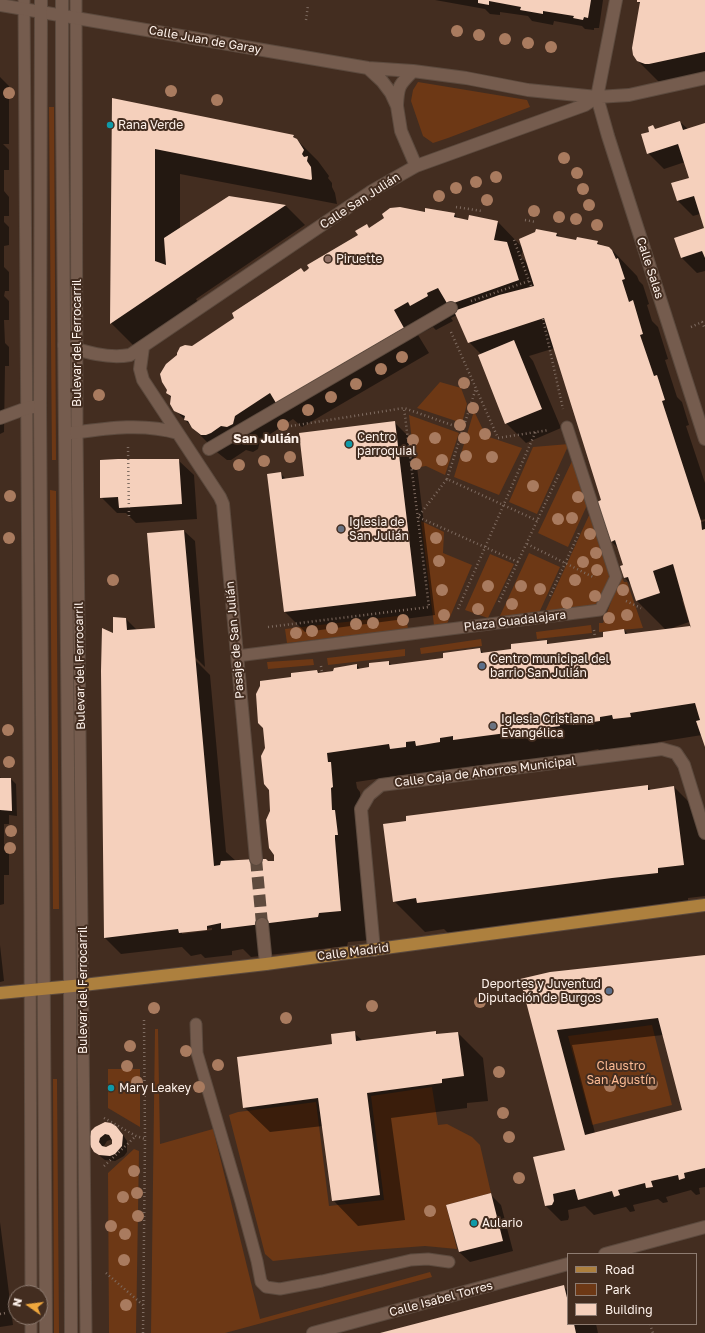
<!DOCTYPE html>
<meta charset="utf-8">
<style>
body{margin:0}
#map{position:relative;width:705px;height:1333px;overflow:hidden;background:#432d20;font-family:"Golos Text",sans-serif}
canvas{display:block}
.legend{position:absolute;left:567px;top:1253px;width:130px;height:72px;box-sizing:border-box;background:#432d20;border:1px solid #8e7c71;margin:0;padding:5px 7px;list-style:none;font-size:12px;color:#fef2eb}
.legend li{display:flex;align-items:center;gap:8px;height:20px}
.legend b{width:20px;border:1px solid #8e7c71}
.north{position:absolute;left:8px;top:1285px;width:40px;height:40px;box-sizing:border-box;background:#432d20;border:1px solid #8e7c71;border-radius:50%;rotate:284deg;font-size:11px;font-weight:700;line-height:16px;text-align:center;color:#fef2eb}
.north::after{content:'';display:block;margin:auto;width:14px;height:18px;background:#efa73d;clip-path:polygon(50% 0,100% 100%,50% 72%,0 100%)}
</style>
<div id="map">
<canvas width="705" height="1333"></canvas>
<ul class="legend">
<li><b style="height:5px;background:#ad803e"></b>Road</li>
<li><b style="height:11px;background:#6d3815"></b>Park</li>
<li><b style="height:11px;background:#f5d0bc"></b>Building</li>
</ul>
<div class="north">N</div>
</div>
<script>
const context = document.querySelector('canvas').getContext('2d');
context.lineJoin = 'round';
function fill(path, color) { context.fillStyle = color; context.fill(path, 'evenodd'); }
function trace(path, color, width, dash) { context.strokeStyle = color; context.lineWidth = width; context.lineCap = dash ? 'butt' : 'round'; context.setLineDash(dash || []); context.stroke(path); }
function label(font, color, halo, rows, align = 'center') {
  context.font = font + ' "Golos Text",sans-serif'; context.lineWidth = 4; context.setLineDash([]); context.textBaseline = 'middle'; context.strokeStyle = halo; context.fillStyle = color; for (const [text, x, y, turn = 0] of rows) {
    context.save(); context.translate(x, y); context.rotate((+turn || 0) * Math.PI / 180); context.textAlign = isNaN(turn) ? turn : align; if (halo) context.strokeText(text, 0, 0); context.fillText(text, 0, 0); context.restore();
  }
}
fill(new Path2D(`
 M418 82 527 100 530 107 448 138 433 143 423 136 411 101 413 90Z
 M49 107H54L56 460H52Z
 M440 382 461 388 467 404 462 423 417 408Z
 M474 411 486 436 522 448 499 495 454 477Z
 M409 415 459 433 445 475 426 466 415 468Z
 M569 444 537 514 509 502 533 447Z
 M573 459 588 503 568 547 538 533Z
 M50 490 56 491 59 909H53Z
 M591 511 613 577 597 608 543 616Z
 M421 521 444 532 443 553 472 565 447 624 434 625Z
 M529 553 560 567 538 615 499 618Z
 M490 554 514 564 488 618 465 610Z
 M621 576 624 582H627L643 628 599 632V623H603Z
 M406 615 408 629 287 643 285 629Z
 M591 625 592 633 537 639 536 632Z
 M481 639 482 646 421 654 420 648Z
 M405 649V656L328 665 327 658Z
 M313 659 314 665 268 669 267 662Z
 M652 1025 672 1105 592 1125 568 1036Z
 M155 1029H158L160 1144 213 1129 260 1319 430 1272 432 1277 225 1333H151Z
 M108 1069H140V1127L108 1108Z
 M53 1079H57L59 1333H54Z
 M432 1087 438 1125 447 1124 472 1137 480 1145 491 1193 446 1205 457 1249 425 1246 371 1250 273 1261 265 1254 229 1115 238 1112 316 1102 329 1206 384 1200 371 1096Z
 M134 1149 139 1151 136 1333H109L108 1173Z`), '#6d3815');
fill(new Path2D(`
 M435 0H603L599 28H594V30L585 29 582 26 554 21 553 25 532 21 528 16 500 12V15L490 14 485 9Z
 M638 0H705V83L663 86 638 61 641 4 638 2Z
 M0 77 9 86V144H3L9 150V170H4V191L9 197V216H4V222L9 227V245L4 246V267L9 272V291H5L4 296 9 301V320H4L5 343 9 347V366H5L4 432 0 434Z
 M113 99 293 136 318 161 329 176 328 178 332 183V187L335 193 337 204 180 174V229L229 197 286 206 305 225 196 299 200 305 136 348 111 323Z
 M680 122 688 129 705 124V228L700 214 693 216 677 200 690 178 685 162 664 169 648 153 650 133 653 127 656 130Z
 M425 213 454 214 459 219 498 222 522 247 536 233V230L557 234 561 238 577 241 597 242 602 246 612 250 637 276 639 281 643 285 649 304 647 305 652 321 658 327 668 359 665 360 677 397 682 402 689 425 686 426 705 483V519L663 532V534L705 521V744L702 735 658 742 659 746 643 748 639 744 629 746V750L603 753 598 749 588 751 589 755 483 769 480 765 469 767V770L446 774 441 770 434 771 435 776 420 778 416 773 356 782 357 788 360 792 362 816 370 940 348 942 347 946 251 957 243 949 232 951V955L205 958 201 954 191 956 182 947 121 954 105 938 102 671 114 634 126 619 137 630 156 629 184 531 195 541 205 667 194 656V659L210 675 226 852 236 861 275 862 271 811 292 678 317 671 320 674 357 665 360 669 371 668 388 662 392 665 444 659 480 649 484 654 512 650 546 641 550 645 604 638 624 630 628 634 666 630 637 601 631 585 625 578 624 566 619 549 611 541 603 501 555 348 529 356 533 361 561 428 526 443 506 423 481 354 469 342 457 315 451 318 453 321 436 330 433 327 418 335 429 353 302 427 293 419 260 441 258 449 253 452 246 450 231 460H227L218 453 172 407V398L167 393 192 348 369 229ZM523 248 528 264 521 257ZM684 599 693 631 672 629V628L689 622 682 600ZM212 928V930L182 934V932Z
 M705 229V271L697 273 682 258Z
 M394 422 414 442 435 615 305 632 285 612 268 475 280 473 287 480 305 477Z
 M178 460 194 475 197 519 136 523 126 513H117L101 497Z
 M0 777 2 779H11L16 784 17 816 9 815V824H4V844L9 850V875H4V904L0 905Z
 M647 786 651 790 674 787 705 818V896L688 898V903L448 933 444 929 425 932 394 901Z
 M0 945 4 981 0 982Z
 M705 956V1187L699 1188 700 1194 696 1195 691 1190 666 1197 668 1202 663 1203 658 1199 633 1205 635 1211 630 1212 626 1207 594 1215 585 1206 568 1210 569 1217 568 1220 561 1221 546 1206 566 1150 521 980ZM663 1035 683 1111 595 1133 572 1045Z
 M435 1032 438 1035 458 1033 483 1058 488 1101 467 1103V1108L391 1118 405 1220 358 1226 333 1200 323 1126 270 1132 244 1107 333 1045 354 1033 363 1041Z
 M111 1124 116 1126 121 1132 127 1141V1152L124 1156 115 1161 105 1160 101 1157 92 1147ZM113 1139V1142L111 1147 105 1148 104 1146 107 1141Z
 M490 1194 501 1205 513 1251 470 1262 459 1252Z
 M0 1222 13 1325 0 1327Z
 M563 1286 568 1291V1324H596L598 1333H382Z`), '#0007');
fill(new Path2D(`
 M478 0H591L588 18 584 17 583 20 573 18 574 16 543 11V14L520 10 521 7 489 1V5L478 3Z
 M637 0H705V52L649 64H645L637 61 633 55 632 48 640 2H637Z
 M112 98 294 135 293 137 297 139 304 150 302 154 304 157 308 156 307 161 311 167 312 179 311 180 155 149V261L166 265 164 238 229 196 286 205 110 324Z
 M680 121 683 130 705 123V258L702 251 681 258 674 238 704 228 694 196 677 201 671 183 689 178 678 144 647 154 641 134 649 132 648 127 653 125 655 129Z
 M400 207 425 212V208L455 213 454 217 468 220 469 215 498 221 494 240 507 242 519 280 448 305 438 288 427 293 428 296 410 306 408 302 394 310 404 328 276 403 270 393 235 416 233 424 227 427 221 426 211 433 206 435H201L192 428 188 421 184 420 185 416 174 411 170 404 171 396 166 393 167 390 162 382 160 374 166 364 177 355V353L180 347 185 345 192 346 234 318 232 313 301 268 304 272 307 270 309 268 307 265 358 235 355 231 367 224 369 228 384 218 382 214 390 208Z
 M536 229 557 233 556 236 576 240 577 237 598 241 597 244 609 247 612 250 616 259 618 258 625 279 622 280 629 302 633 300 643 334 640 335 654 376 657 375 665 400 662 401 701 521 702 530 705 529V747L696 721 700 720 695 703 630 713 631 717 613 719 612 715 600 717V721L573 725 572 720 559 722 560 726 453 740V736L440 738V742L416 746 415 741 406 742V747L390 749 389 744 327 753 328 762H331L333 787 331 788 332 810H335L338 835H335V839L341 911 319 913 318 917 221 929V923L207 926V930L179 933 178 929 104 938 101 671 102 628 113 633V617L126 618 127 630 155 628 147 533 184 530 214 866 220 865 221 861 256 859H266L268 861H274V855L269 848 266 820 270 811 269 790 264 784 261 756 265 748 263 728 258 723 256 694 260 686V681L291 677V673L317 670 318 673 333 671 334 668 357 664V669L369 667V663L389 661V665L443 658V653L480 648 481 653 511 649V644L547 640V644L603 637V632L624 629 625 634 690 626 691 628 673 564 653 571 660 593 636 601 628 577 624 578 620 566 623 565 615 540 611 542 597 502 601 500 544 318 468 343 454 311 499 295 534 286 519 239 535 232Z
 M514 340 542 409 505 424 478 355Z
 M395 421 416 596 284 612 267 474 281 472 282 479 304 476 299 433Z
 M118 459H179L182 504 119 508 118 497 100 498V460Z
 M0 778H11L12 811 0 810Z
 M648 785V790L674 786 684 865 658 868V873L612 878 417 903 416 898 393 902 383 824 406 821V816Z
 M705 955V1168L684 1173 685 1178 679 1180 678 1175 651 1181 653 1187 646 1188 645 1183 618 1190 620 1195 614 1197 612 1191 578 1200 575 1189 553 1194 554 1201 552 1205 545 1206 533 1157 565 1150 520 979 550 972ZM658 1018 682 1110 585 1135 557 1030Z
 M355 1031 356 1041 436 1031V1034L458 1032 464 1076 442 1079V1083L367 1093 380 1195 332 1201 318 1098 243 1108 237 1057 332 1044 331 1034Z
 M105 1122 111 1123 116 1126 123 1135 122 1146 115 1154 110 1156 99 1155 94 1152 91 1147 89 1142 91 1131 95 1127ZM105 1134 109 1135 112 1140V1144L106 1147 102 1146 99 1142 100 1138Z
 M491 1193 503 1241 459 1252 446 1205Z
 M564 1285 568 1302V1324H574L576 1333H380Z`), '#f5d0bc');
trace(new Path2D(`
 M256 859 262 924`), '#5f4b3e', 12, [12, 6]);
const service = new Path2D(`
 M24 0 30 909 31 1293
 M76 0 77 433 86 1333
 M237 656 600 610 616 577 567 427
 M196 1024 197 1053 241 1202 257 1261 261 1282 266 1287 280 1289 322 1281 411 1260 428 1259 449 1262
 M31 1317V1333`);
const minor = new Path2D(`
 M616 0 597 97 608 136 705 439
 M0 5 368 68 413 71 466 78 528 90 597 97 629 95 705 78
 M368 68 382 81 391 93 397 106 401 131 416 166
 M397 105C398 86 399 85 413 71
 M64 345C85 352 108 359 130 355L372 191 416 166 585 105 597 97
 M143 347 140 369 143 380 220 497 223 504 256 859
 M0 418 27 408 40 406
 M65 434C102 429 141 422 178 433
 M209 449 451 308
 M262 924 266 964
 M374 950 361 809 369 795 381 785 662 749 676 753 684 765 705 833
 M605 1254 705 1227
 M313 1333 568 1264`);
const secondary = new Path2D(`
 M41 0 40 406 46 1333
 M62 0V103L70 986 71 1333`);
const primary = new Path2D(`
 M0 993 83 985 266 964 705 905`);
trace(service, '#5c4a3e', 13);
trace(minor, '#5c4a3e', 14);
trace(secondary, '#5c4a3e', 14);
trace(primary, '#5c4a3e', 14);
trace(new Path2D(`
 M306 20 308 5
 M456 207 482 211
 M525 220 536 222
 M514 240 529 281 531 286
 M471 301 529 281
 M543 319 563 409
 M691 327 702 322 705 329
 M451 332 498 438 549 430
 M291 426 404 408 463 429
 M128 447 129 517
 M447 479 476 388
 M527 544 595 578
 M518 562 418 517 447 479 538 521
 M550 596 580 531
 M626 601 641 608
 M499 602 560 472
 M458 609 536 431
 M268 627 429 607 404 408
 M594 630 595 638
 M321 666 322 673
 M104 1118 136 1136 145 1139
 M104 1166 136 1136
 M106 1273 143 1305
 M0 1314 6 1313
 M650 1324 653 1333
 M143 1333 145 1139 144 1020`), '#7f6c61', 2.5, [1, 3]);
trace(service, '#755c4e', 11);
trace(minor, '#755c4e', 12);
trace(secondary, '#755c4e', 12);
trace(primary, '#ad803e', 12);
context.fillStyle = '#a97b5f';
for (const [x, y] of [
 [457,31],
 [479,35],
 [505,39],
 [528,43],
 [551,47],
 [171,91],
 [9,93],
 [217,100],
 [564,158],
 [577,173],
 [496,177],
 [476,182],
 [456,188],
 [583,189],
 [439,196],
 [487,200],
 [589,205],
 [534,211],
 [559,217],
 [576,219],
 [597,225],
 [402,357],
 [381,369],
 [464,383],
 [356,384],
 [99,395],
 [331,397],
 [473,408],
 [308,410],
 [283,425],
 [460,425],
 [485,434],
 [435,438],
 [464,438],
 [413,440],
 [466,456],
 [290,457],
 [492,457],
 [442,460],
 [264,461],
 [416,464],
 [239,465],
 [533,486],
 [10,496],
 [578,497],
 [572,518],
 [558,519],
 [590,534],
 [9,538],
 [436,538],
 [596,553],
 [439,561],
 [583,562],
 [597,570],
 [113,580],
 [575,580],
 [488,586],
 [521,586],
 [540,589],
 [442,590],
 [623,590],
 [595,596],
 [567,603],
 [512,604],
 [478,609],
 [444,615],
 [627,615],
 [609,618],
 [403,620],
 [373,623],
 [356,624],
 [332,628],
 [312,631],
 [296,633],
 [8,730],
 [9,762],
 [11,831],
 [10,848],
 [480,1002],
 [372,1006],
 [154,1008],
 [286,1018],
 [130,1046],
 [186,1051],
 [218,1065],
 [127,1066],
 [499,1072],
 [137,1082],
 [652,1084],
 [610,1086],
 [199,1087],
 [503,1113],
 [509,1137],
 [134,1171],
 [519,1178],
 [137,1193],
 [123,1197],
 [430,1211],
 [138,1216],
 [111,1226],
 [125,1234],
 [124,1260],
 [126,1305]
]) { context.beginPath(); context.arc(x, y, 6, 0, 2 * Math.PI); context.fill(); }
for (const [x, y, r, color] of [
 [110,125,4,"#0f9aa8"],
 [328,259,4,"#8d6e63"],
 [349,444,4,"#0f9aa8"],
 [341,529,4,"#6b7280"],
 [482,666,4,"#5c6f8a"],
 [493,726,4,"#6b7280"],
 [609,991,4,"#5c6f8a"],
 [111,1088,4,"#0f9aa8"],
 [474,1223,4,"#0f9aa8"]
]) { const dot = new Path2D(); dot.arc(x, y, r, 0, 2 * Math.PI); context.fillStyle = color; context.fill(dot); trace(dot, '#432d20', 1.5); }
label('12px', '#fef2eb', '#432d20', [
 ["Calle Juan de Garay",205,40,10],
 ["Calle San Julián",360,201,-33],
 ["Calle Salas",650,268,72],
 ["Bulevar del Ferrocarril",77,343,-90],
 ["Plaza Guadalajara",515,621,-7],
 ["Pasaje de San Julián",235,640,-95],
 ["Bulevar del Ferrocarril",80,666,-91],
 ["Calle Caja de Ahorros Municipal",485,772,-7],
 ["Calle Madrid",353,952,-7],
 ["Bulevar del Ferrocarril",83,990,-90],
 ["Calle Isabel Torres",441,1299,-15]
]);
label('12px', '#fef2eb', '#432d20', [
 ["Rana Verde",118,125],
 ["Piruette",336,259],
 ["Centro",357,437],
 ["parroquial",357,451],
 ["Iglesia de",349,522],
 ["San Julián",349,536],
 ["Centro municipal del",490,659],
 ["barrio San Julián",490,673],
 ["Iglesia Cristiana",501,719],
 ["Evangélica",501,733],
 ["Deportes y Juventud",601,984,"right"],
 ["Diputación de Burgos",601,998,"right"],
 ["Mary Leakey",119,1088],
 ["Aulario",482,1223]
], 'left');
label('12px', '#fcba93', '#432d20', [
 ["Claustro",621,1066],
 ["San Agustín",621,1080]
]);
label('bold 13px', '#fef2eb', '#432d20', [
 ["San Julián",266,439]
]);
</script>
